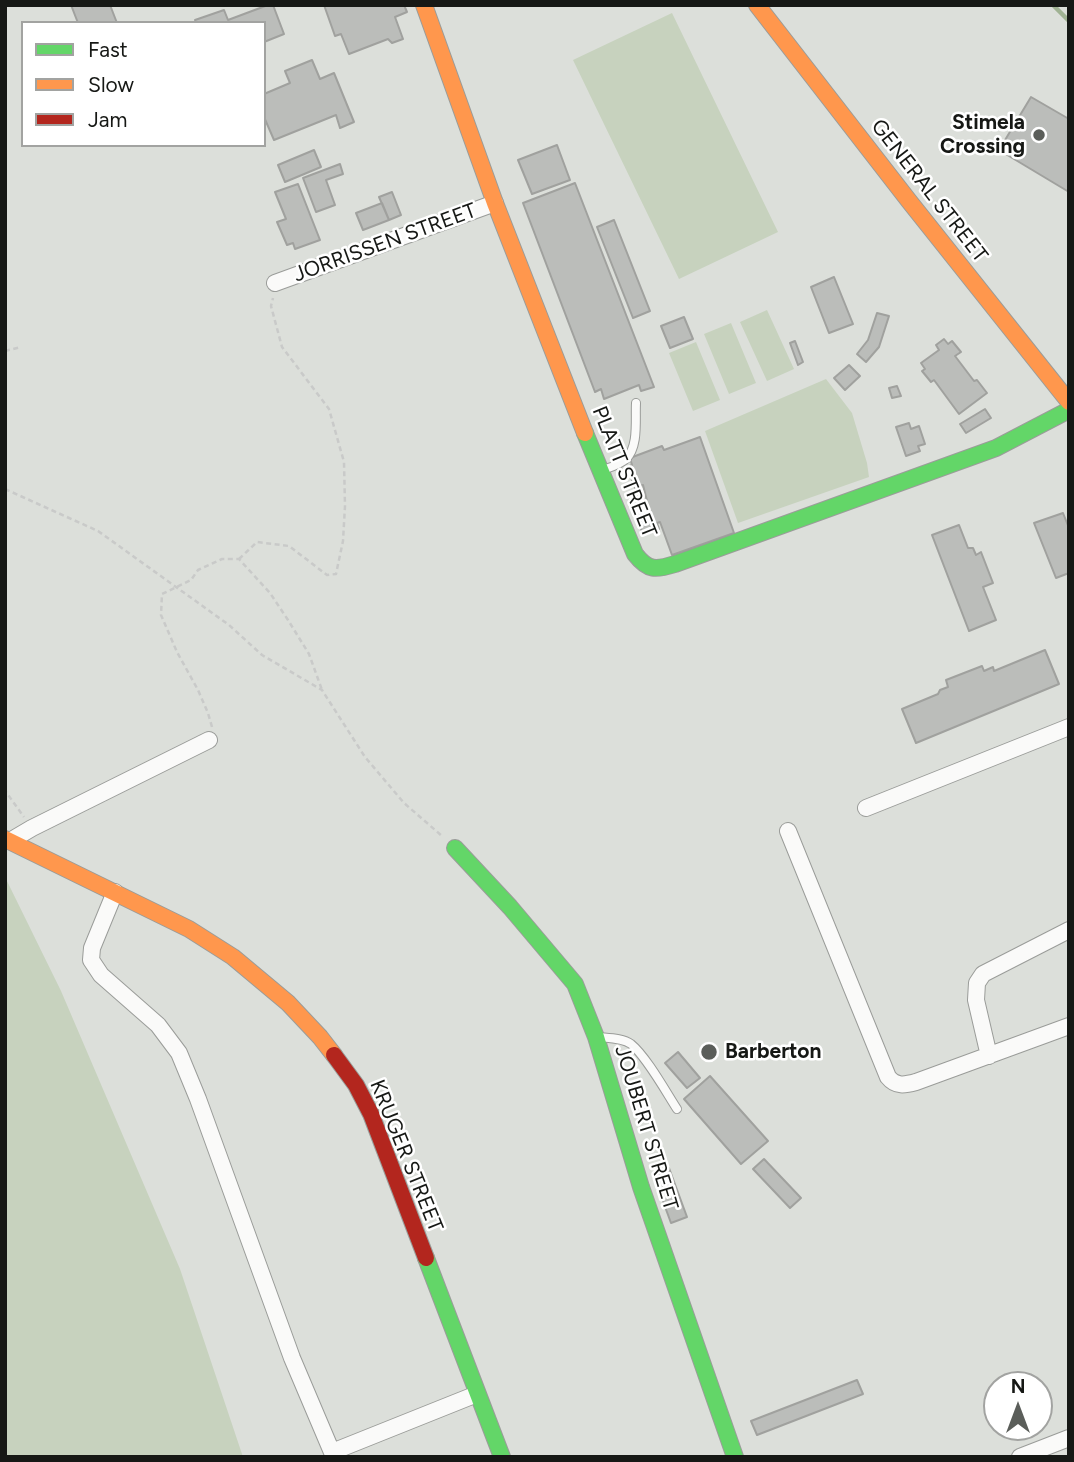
<!DOCTYPE html>
<style>
body{margin:0}
#map{position:relative;width:1074px;height:1462px;overflow:hidden;background:#dcdfda;font-family:Figtree,sans-serif}
canvas{display:block}
.frame{position:absolute;inset:0;border:7px solid #161815;pointer-events:none}
.legend{position:absolute;left:21px;top:21px;width:245px;height:126px;box-sizing:border-box;background:#fff;border:2px solid #a2a3a1;margin:0;padding:9px 12px;list-style:none;font-size:21px;color:#161815}
.legend li{display:flex;align-items:center;gap:14px;height:35px}
.legend b{width:35px;border:2px solid #a2a3a1}
.north{position:absolute;left:983px;top:1371px;width:70px;height:70px;box-sizing:border-box;background:#fff;border:2px solid #a2a3a1;border-radius:50%;rotate:0deg;font-size:19px;font-weight:700;line-height:28px;text-align:center;color:#161815}
.north::after{content:'';display:block;margin:auto;width:24px;height:32px;background:#5b5e5a;clip-path:polygon(50% 0,100% 100%,50% 72%,0 100%)}
</style>
<div id="map">
<canvas width="1074" height="1462"></canvas>
<div class="frame"></div>
<ul class="legend">
<li><b style="height:9px;background:#63d668"></b>Fast</li>
<li><b style="height:9px;background:#ff974d"></b>Slow</li>
<li><b style="height:9px;background:#b3261e"></b>Jam</li>
</ul>
<div class="north">N</div>
</div>
<script>
const context = document.querySelector('canvas').getContext('2d');
context.lineJoin = 'round';
function fill(path, color) { context.fillStyle = color; context.fill(path, 'evenodd'); }
function trace(path, color, width, dash) { context.strokeStyle = color; context.lineWidth = width; context.lineCap = dash ? 'butt' : 'round'; context.setLineDash(dash || []); context.stroke(path); }
function label(font, color, halo, rows, align = 'center') {
  context.font = font + ' Figtree,sans-serif'; context.lineWidth = 5; context.setLineDash([]); context.textBaseline = 'middle'; context.strokeStyle = halo; context.fillStyle = color; for (const [text, x, y, turn = 0] of rows) {
    context.save(); context.translate(x, y); context.rotate((+turn || 0) * Math.PI / 180); context.textAlign = isNaN(turn) ? turn : align; if (halo) context.strokeText(text, 0, 0); context.fillText(text, 0, 0); context.restore();
  }
}
fill(new Path2D(`
 M672 13 778 232 679 279 573 60Z
 M767 310 794 369 767 381 740 322Z
 M731 323 756 383 729 394 704 334Z
 M696 342 720 400 693 411 669 353Z
 M826 379 852 413 867 463 869 477 738 523 705 431Z
 M5 877 61 991 180 1269 243 1457H5Z`), '#c7d2be');
trace(new Path2D(`
 M1053 5 1069 21`), '#a0b293', 4.5);
const building = new Path2D(`
 M71 5H110L117 23H78Z
 M268 5H273L284 34 264 42V23H196L195 20 224 10 228 20Z
 M324 5H404L407 12 395 17 403 39 392 43 388 39 349 54 341 34 335 36Z
 M312 60 320 79 334 73 354 122 340 128 336 115 274 140 264 117V94L290 83 285 71Z
 M1031 97 1069 119V192L999 150Z
 M557 145 570 180 532 194 518 160Z
 M314 150 321 167 285 182 278 165Z
 M340 164 343 174 326 180 335 205 316 212 303 178Z
 M575 183 654 387 641 391 639 385 604 399 601 389 595 392 523 203Z
 M298 184 320 240 295 249 293 243 287 245 277 222 286 219 275 192Z
 M392 192 401 215 389 220 379 197Z
 M382 203 389 220 363 230 356 213Z
 M614 220 650 311 633 318 597 227Z
 M834 277 853 324 829 333 811 287Z
 M877 313 889 316 879 347 866 362 857 354 868 340Z
 M684 317 693 339 670 348 661 326Z
 M944 339 948 344 952 341 961 352 955 356 974 381 977 380 987 393 959 414 934 380 931 382 922 371 925 369 921 363 939 350 936 345Z
 M795 341 803 362 798 365 790 343Z
 M849 365 860 376 845 390 834 378Z
 M897 386 901 396 892 398 889 388Z
 M985 409 991 418 966 433 960 424Z
 M909 423 911 429 919 426 925 444 918 446 920 451 906 456 896 427Z
 M700 437 734 533 672 555 660 522 657 523 659 529 643 535 637 518 650 513 643 485 635 488 627 467 632 465 630 458 662 446 664 450Z
 M1063 513 1069 528V573L1056 578 1034 523Z
 M959 525 968 548H973L976 555 981 552 993 583 983 587 996 620 969 631 932 535Z
 M1045 650 1059 684 916 743 902 709 938 694 940 690 948 687 946 680 982 666 984 671 993 667 994 671Z
 M678 1052 700 1078 687 1088 665 1063Z
 M710 1076 768 1141 741 1164 684 1099Z
 M764 1159 801 1198 790 1208 753 1169Z
 M669 1168 687 1217 671 1223 653 1174Z
 M857 1380 863 1394 757 1435 751 1421Z`);
fill(building, '#bbbdba');
trace(building, '#a0a19e', 2);
const lane = new Path2D(`
 M600 471C608 468 620 465 626 459 639 446 635 420 636 403
 M599 1037C609 1038 623 1038 631 1044 646 1056 666 1092 677 1109`);
const street = new Path2D(`
 M275 283 495 203
 M866 808 1069 727
 M788 831 888 1077C896 1087 905 1085 916 1082L1069 1026
 M10 841 32 828 209 740
 M115 892 92 948 91 960 101 975 158 1025 179 1053 198 1099 292 1358 334 1457
 M989 1056 976 1000 977 983 983 974 1069 930
 M332 1452 477 1394
 M1020 1457 1069 1438`);
const fast = new Path2D(`
 M585 433 635 554C648 571 656 570 675 564L996 448 1069 410
 M455 848 510 907 575 984 596 1037 641 1187 735 1457
 M426 1258 502 1457`);
const slow = new Path2D(`
 M424 5 495 203 585 433
 M757 5 909 201 1069 402
 M5 839 189 929 233 957 288 1003 320 1037 334 1055`);
const jam = new Path2D(`
 M334 1055 356 1085 371 1114 426 1258`);
trace(lane, '#9a9c99', 10);
trace(street, '#9a9c99', 18);
trace(fast, '#9a9c99', 18);
trace(slow, '#9a9c99', 18);
trace(jam, '#9a9c99', 18);
trace(new Path2D(`
 M5 351 21 347
 M5 489 98 531 229 625 262 655 322 690 365 757 404 803 442 836
 M239 559 257 542 289 546 327 575 336 574 343 541 345 506 344 462 329 409 282 347 271 306 273 298
 M212 727 208 713 198 690 177 652 161 615 162 594 191 580 198 570 222 559H239L270 593 288 620 309 654 322 690
 M5 788 6 792 24 817`), '#c9cac9', 2.5, [5, 3.5]);
trace(lane, '#fafaf9', 8);
trace(street, '#fafaf9', 16);
trace(fast, '#63d668', 16);
trace(slow, '#ff974d', 16);
trace(jam, '#b3261e', 16);
for (const [x, y, r, color] of [
 [1039,135,7,"#5b5e5a"],
 [709,1052,9,"#5b5e5a"]
]) { const dot = new Path2D(); dot.arc(x, y, r, 0, 2 * Math.PI); context.fillStyle = color; context.fill(dot); trace(dot, '#fff', 2.5); }
label('bold 21px', '#161815', '#fff', [
 ["Stimela",1025,123],
 ["Crossing",1025,147],
 ["Barberton",725,1052,"left"]
], 'right');
label('21px', '#161815', '#fff', [
 ["GENERAL STREET",929,191,52],
 ["JORRISSEN STREET",385,243,-20],
 ["PLATT STREET",624,472,68],
 ["JOUBERT STREET",646,1128,73],
 ["KRUGER STREET",406,1156,68]
]);
</script>
